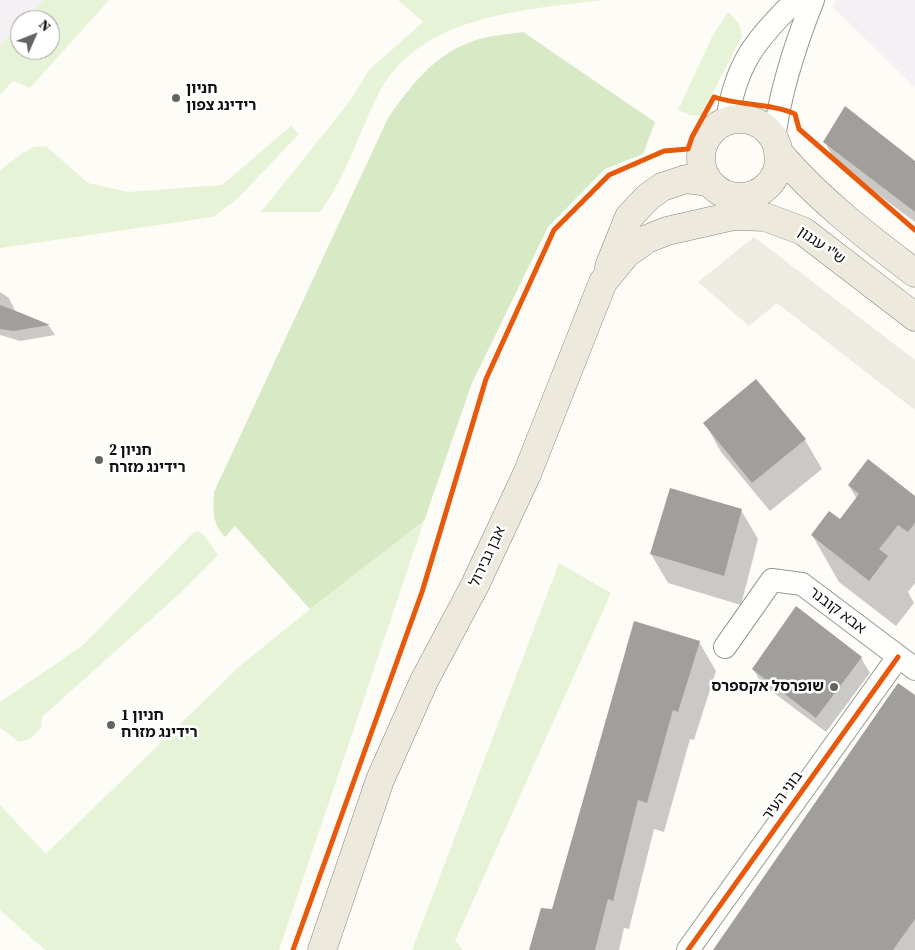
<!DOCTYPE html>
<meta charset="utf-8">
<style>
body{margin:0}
#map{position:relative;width:915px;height:950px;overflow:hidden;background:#fdfcf7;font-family:"Source Serif 4",serif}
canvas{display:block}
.north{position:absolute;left:10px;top:10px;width:50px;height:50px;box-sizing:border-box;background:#fff;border:1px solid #a0a0a0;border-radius:50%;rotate:46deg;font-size:14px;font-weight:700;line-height:20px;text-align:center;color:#111}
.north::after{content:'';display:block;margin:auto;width:18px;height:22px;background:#646362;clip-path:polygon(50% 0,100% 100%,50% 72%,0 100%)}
</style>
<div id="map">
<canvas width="915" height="950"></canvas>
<div class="north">N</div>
</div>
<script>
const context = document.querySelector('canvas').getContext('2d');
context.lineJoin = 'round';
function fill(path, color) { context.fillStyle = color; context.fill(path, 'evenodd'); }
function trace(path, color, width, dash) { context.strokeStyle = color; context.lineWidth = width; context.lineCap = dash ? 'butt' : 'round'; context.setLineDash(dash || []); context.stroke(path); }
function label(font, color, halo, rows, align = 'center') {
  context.font = font + ' "Source Serif 4","Noto Sans Hebrew",serif'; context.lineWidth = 5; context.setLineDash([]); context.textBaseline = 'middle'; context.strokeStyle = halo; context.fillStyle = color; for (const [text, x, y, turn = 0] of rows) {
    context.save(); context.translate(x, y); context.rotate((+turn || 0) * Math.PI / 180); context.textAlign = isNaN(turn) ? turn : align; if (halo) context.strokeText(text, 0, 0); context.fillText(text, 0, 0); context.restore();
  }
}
fill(new Path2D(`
 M0 0H43L24 20H20V24L0 46Z
 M837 0H915V88L832 6Z`), '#f5f0f3');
fill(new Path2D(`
 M43 0H109L30 88 13 81 0 95V46L20 24V50H50V20H24Z
 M398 0H604C525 10 417 14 377 97 358 135 346 177 320 212H261L350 101 369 70 423 22Z
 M728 12 739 24 742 36 701 116 690 115 678 110 713 35Z
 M291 126 299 134 237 199 213 217 0 248V170L23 153 34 147 46 146 88 183 128 192 222 185Z
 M424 521 279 950H45L0 910V805L46 854 240 666 310 609Z
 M198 531 203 534 218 555 177 596 42 717 41 728 30 739 19 742 0 728V702L82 646 192 534Z
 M559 563 611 593 455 941 463 950H412Z`), '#e7f3d7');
fill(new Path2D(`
 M523 32 655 122 643 154 605 169 548 227 472 383 424 521 310 609 235 526 225 537C212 523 213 511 214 492L388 118C411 85 435 54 473 41 489 35 507 35 523 32Z`), '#d8eac5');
fill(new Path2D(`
 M754 237 915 360V410L777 303 749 326 698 282Z`), '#edebe2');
fill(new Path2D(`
 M825 142 915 162V222L836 163Z
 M0 292 9 298 16 312 49 326 55 335 20 341 0 335Z
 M705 423 805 440 822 469 770 511 721 452Z
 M849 486 915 497V583L908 592 914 603 896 626 839 582 812 535 840 521 857 499Z
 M741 510 758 539 741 605 668 583 651 554Z
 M699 642 716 671 694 740 690 739 664 832 654 829 629 929 624 928 619 950H530Z
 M861 658 870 673 826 732 762 684 753 669Z
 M915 697V950H714Z`), '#0003');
fill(new Path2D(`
 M845 106 915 161V212L823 142Z
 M0 305 21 313 50 325 13 331 0 329Z
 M756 379 806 439 752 483 703 423Z
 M868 459 915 496V523L908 532 898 525 879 549 888 556 869 581 811 535 829 511 840 519 859 494 848 485Z
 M670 488 742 509 724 576 650 554Z
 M796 606 862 657 816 718 752 669Z
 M634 621 700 641 678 712 673 710 647 803 638 800 613 901 608 899 595 950H529L541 908 552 909Z
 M898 683 915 695V919L893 950H713Z`), '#a19f9c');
const minor = new Path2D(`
 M727 121C736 63 756 39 796 0
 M774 139C780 91 795 45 813 0
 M725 647 772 580 802 584 915 669
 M688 950 898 657`);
const major = new Path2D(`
 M701 158a39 39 0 1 1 78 0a39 39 0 1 1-78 0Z
 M778 152C818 199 866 236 915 273
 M609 267 629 217 648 197 662 187 686 179 709 182
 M322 950 380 780 424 681 475 585 527 474 603 282 626 254 647 239 667 231 733 216 765 217 803 231 915 317`);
trace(minor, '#979795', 24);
trace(major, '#858482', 29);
trace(minor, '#fffffe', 22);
trace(major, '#ede9dc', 28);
trace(new Path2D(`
 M293 950 422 592 486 379 554 230 609 175 664 151 688 149 692 137 714 97C741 106 770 103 795 114L799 129 915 230
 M688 950 898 657`), '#e8590c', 5);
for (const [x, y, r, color] of [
 [176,98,5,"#646362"],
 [99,460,5,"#646362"],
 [834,687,5,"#646362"],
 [111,725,5,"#646362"]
]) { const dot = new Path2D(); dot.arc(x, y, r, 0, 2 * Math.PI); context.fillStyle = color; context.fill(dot); trace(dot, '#fff', 2); }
label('bold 15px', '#111', '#fff', [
 ["חניון",186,89],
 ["רידינג צפון",186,106],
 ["2 חניון",109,451],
 ["רידינג מזרח",109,468],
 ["שופרסל אקספרס",824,687,"right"],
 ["1 חניון",121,716],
 ["רידינג מזרח",121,733]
], 'left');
label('15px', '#111', '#fff', [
 ["ש''י עגנון",821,246,35],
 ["אבן גבירול",488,557,-65],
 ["אבא קובנר",837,611,37],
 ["בוני העיר",783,796,-54]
]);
</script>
